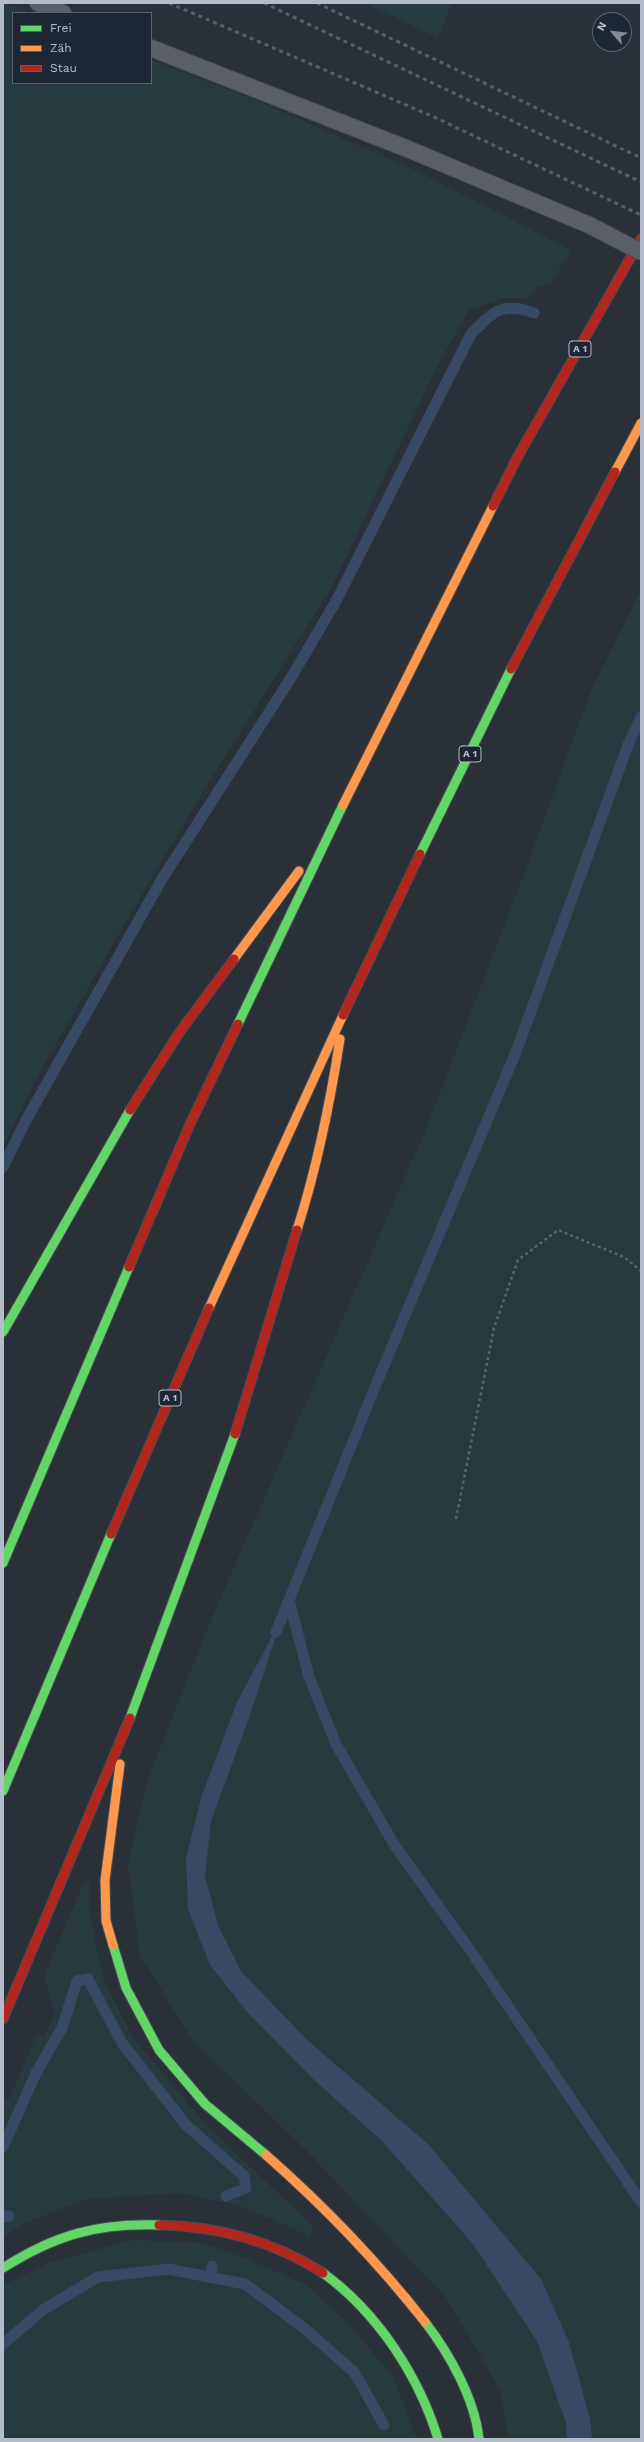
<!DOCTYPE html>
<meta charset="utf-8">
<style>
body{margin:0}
#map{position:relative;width:644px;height:2442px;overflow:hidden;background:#2a3038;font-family:"Work Sans",sans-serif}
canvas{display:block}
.frame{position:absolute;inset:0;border:4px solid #b4bcc9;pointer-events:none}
.legend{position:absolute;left:12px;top:12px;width:140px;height:72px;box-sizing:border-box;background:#1d2633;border:1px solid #59626f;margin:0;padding:5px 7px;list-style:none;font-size:12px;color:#b4bcc9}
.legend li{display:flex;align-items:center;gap:8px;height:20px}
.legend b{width:20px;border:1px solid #59626f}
.north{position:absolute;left:592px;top:12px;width:40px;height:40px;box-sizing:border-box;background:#1d2633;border:1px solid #59626f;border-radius:50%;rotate:298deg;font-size:11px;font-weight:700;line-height:16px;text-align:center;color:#b4bcc9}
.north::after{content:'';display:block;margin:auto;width:14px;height:18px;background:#848b96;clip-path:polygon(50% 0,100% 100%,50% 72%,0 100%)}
</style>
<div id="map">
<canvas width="644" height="2442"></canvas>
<div class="frame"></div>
<ul class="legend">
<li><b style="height:5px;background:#63d668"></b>Frei</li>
<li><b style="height:5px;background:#ff974d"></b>Zäh</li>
<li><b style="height:5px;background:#b3261e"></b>Stau</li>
</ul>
<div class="north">N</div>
</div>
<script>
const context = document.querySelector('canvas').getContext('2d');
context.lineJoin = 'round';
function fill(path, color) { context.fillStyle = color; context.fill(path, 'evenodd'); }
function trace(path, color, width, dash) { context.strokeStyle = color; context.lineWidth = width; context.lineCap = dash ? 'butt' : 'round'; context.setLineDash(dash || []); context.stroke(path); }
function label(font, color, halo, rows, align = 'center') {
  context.font = font + ' "Work Sans",sans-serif'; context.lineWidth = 3.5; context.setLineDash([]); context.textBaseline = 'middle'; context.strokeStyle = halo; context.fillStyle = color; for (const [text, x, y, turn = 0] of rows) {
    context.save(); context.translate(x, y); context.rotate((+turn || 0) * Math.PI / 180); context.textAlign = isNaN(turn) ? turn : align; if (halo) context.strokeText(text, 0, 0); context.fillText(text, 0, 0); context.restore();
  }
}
fill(new Path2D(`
 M4 3 30 13H13V83H151V60L253 99 421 173 571 250 551 283 537 286 529 298H503L469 310 438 365 331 588 204 790 132 911 37 1077 3 1147Z
 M365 3H452L438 38Z
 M641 590V2439H509L500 2390 447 2299 307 2151 192 2040 140 1955 128 1866 147 1781 213 1615 426 1129 524 874 590 693Z
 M85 1880 90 1882 89 1908 103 1979 134 2039 208 2127 313 2226 309 2237 293 2228 237 2205 180 2193 86 2199 25 2223 3 2237V2100L10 2098 37 2033 44 2037 55 2014 44 1976Z
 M133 2240 203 2243 245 2258 305 2284 349 2324 393 2377 417 2439H3V2285L51 2262Z`), '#273a3e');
fill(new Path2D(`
 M282 1618 250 1715 211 1821 205 1876 218 1925 241 1971 307 2040 428 2144 541 2279 569 2342 590 2419 592 2439H567L566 2423 537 2341 473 2244 383 2142 312 2078 249 2014 210 1965 188 1909 186 1858 202 1795 237 1702Z`), '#384963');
trace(new Path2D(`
 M3 1167 25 1122 162 879 289 681 335 603 471 334C493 312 502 301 534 313
 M289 1600 309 1677 336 1744 395 1846 470 1950 641 2202
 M276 1632 375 1387 516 1052 628 745 641 717
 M3 2147 36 2073 62 2028 77 1981 88 1979 122 2043 186 2125 244 2176 246 2188 226 2196
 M3 2217 9 2216
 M210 2277 212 2266
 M3 2344 44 2309 98 2277 168 2269 245 2284 305 2329 354 2372 384 2425`), '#384963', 11);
const lane = new Path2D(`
 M38 3 63 13
 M151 48 408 149 589 225`);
const fast = new Path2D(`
 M420 854 511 669
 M238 1024 343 805
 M3 1332 130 1110
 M3 1563 129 1267
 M130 1718 235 1434
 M3 1791 111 1534
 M113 1945 126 1988 159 2050 205 2104 266 2155
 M3 2268C55 2235 97 2223 159 2225
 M323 2273C377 2312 419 2376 438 2439
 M425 2322C449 2353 475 2399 479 2439`);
const slow = new Path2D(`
 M615 472 641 423
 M343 805 493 506
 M234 959 299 871
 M297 1230C317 1167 330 1104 340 1039
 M209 1308 343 1015
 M113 1945 106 1921 105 1880 120 1764
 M266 2155C324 2206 377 2261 425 2322`);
const jam = new Path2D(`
 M493 506 517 458 641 239
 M511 669 615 472
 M343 1015 420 854
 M130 1110 179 1033 234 959
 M129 1267 190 1124 238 1024
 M235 1434 297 1230
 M111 1534 209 1308
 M3 2019 130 1718
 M159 2225C218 2226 273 2241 323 2273`);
trace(lane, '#484c53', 18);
trace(fast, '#474c53', 11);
trace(slow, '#474c53', 11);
trace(jam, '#474c53', 11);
trace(new Path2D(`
 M456 1519 494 1328 518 1260 558 1230 624 1257 641 1271`), '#5d636a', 2.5, [3, 3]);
trace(lane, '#5a5e66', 16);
trace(fast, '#63d668', 9);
trace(slow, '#ff974d', 9);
trace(jam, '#b3261e', 9);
trace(new Path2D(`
 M169 3 434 117 641 215
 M264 3 641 182
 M317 3 641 158`), '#595d64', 3, [4, 4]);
const laneBridge = new Path2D(`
 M589 225 641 252`);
trace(laneBridge, '#484c53', 18, []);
trace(laneBridge, '#5a5e66', 16);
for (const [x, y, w] of [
 [580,349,22],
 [470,754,22],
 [170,1398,22]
]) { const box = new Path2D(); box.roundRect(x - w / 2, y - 8, w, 16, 3); context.fillStyle = '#1d2633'; context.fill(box); trace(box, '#b4bcc9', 1); }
label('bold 10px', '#b4bcc9', null, [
 ["A 1",580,349],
 ["A 1",470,754],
 ["A 1",170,1398]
]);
</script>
